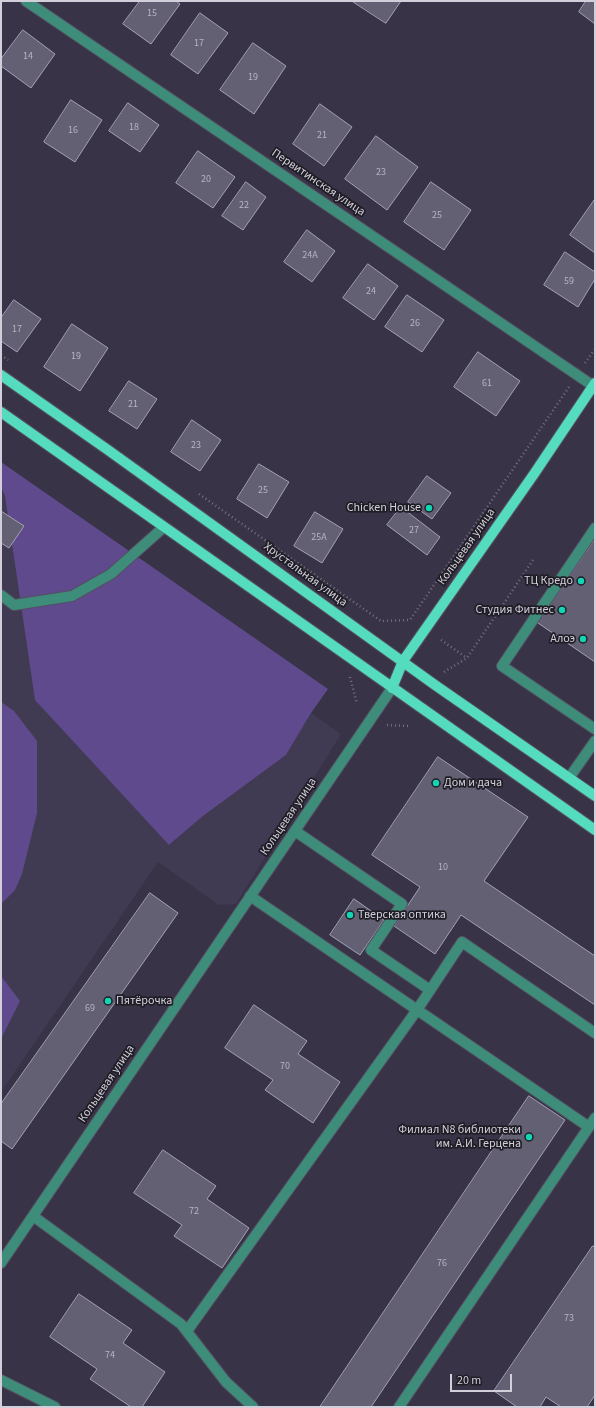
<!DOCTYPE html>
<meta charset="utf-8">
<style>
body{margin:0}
#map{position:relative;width:596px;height:1408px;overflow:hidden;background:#383346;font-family:"Source Sans 3",sans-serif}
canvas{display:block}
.frame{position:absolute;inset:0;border:2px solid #d2cfdb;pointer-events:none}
.scale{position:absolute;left:450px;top:1374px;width:62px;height:18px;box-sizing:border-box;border:2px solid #d2cfdb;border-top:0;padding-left:5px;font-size:12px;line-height:14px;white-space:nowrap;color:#d2cfdb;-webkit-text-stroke:3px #1f1d25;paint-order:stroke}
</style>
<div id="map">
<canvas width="596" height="1408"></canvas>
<div class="frame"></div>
<div class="scale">20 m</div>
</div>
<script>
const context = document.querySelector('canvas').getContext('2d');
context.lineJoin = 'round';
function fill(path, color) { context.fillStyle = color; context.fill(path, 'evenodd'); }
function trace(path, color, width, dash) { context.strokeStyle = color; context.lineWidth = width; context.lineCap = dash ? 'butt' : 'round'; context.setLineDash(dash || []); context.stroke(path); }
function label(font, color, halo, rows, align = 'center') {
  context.font = font + ' "Source Sans 3",sans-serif'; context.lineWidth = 3.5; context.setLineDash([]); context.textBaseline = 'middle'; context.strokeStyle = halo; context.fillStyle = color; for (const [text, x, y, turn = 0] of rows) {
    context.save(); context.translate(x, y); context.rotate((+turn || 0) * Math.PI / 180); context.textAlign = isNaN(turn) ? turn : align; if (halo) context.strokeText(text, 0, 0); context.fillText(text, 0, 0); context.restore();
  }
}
fill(new Path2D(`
 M1 487 170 845 203 816 286 755 311 713 341 734 236 904 219 905 158 862 1 1092Z`), '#413a53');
fill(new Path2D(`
 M1 462 328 689 311 713 286 755 203 816 169 845 35 700 5 496 1 487Z
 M1 702 14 711 37 741V813L22 874 15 890 1 904Z
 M1 976 20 1001 1 1039Z`), '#5e4a8c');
const building = new Path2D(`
 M140 1H176L180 4 151 44 123 24Z
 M352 1H401L386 23Z
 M586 1H595V24L579 12Z
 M200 13 228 33 198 74 171 55Z
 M23 30 55 54 31 88 1 66V59Z
 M253 43 286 66 254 114 220 90Z
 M71 100 102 120 75 162 44 142Z
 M128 103 159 125 140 152 109 131Z
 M320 104 352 127 324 166 293 144Z
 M376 136 418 167 387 210 345 179Z
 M198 151 235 177 213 208 176 183Z
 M246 182 266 197 243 230 222 216Z
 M431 182 471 210 444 250 404 222Z
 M595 199V253L570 235Z
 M307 230 335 251 312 282 284 262Z
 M565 252 595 272V279L578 307 544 285Z
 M368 264 398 286 374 320 343 298Z
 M407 295 444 320 422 352 385 327Z
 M14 300 41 319 17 352 1 341V318Z
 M72 324 108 348 80 391 44 367Z
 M478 352 520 381 496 416 454 387Z
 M129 381 157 399 137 429 109 411Z
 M192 420 221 440 200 471 171 452Z
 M259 464 289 482 267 518 237 499Z
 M427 476 451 493 432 519 408 502Z
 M401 507 440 537 427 555 387 525Z
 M1 511 24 526 9 548 1 543Z
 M315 512 343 529 322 563 294 546Z
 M595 539V662L538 623Z
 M438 757 528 817 484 881 595 956V1005L461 915 435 954 394 926 420 887 372 855Z
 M150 893 178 913 12 1149 1 1141V1104Z
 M354 899 384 920 360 955 330 935Z
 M254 1005 307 1041 298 1054 340 1082 313 1123 265 1090 273 1080 225 1048Z
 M529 1096 565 1120 371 1407H320Z
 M163 1150 216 1186 207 1199 249 1228 222 1268 174 1236 182 1225 134 1193Z
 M593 1246 595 1248V1395L587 1407H561L546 1397 540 1407H517L494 1391Z
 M79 1294 132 1330 123 1343 165 1372 142 1407H131L90 1379 97 1369 50 1337Z`);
fill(building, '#646074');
trace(building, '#a5a0b6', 1);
const minor = new Path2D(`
 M26 1 595 387
 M595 528 502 666 595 729
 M1 595 14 605 72 596 111 574 164 527
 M569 778 595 741
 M295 831 402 904 371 950 430 990
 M250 896 589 1127
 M33 1216 181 1324 226 1382 253 1407
 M1 1263 392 688
 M187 1331 417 1010 462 942 595 1033
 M1 1380 55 1407
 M399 1407 595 1118`);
const major = new Path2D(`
 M1 375 108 450 435 685 595 796
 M1 412 595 830
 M392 688 403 661 534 474 595 383`);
trace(minor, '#544f61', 12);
trace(major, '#544f61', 12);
trace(new Path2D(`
 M1 355 8 360
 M585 363 595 349
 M199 494 381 621 410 620 569 387
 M441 640 467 658
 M444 672 467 658 533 560
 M350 677 357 704
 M387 725 408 726`), '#757181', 2.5, [1, 3]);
trace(minor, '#3e8c7a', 10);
trace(major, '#55dbbd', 10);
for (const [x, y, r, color] of [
 [429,508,4,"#13d5b3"],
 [581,581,4,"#13d5b3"],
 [562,610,4,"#13d5b3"],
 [583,639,4,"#13d5b3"],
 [436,783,4,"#13d5b3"],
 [350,915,4,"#13d5b3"],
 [108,1001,4,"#13d5b3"],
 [529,1137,4,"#13d5b3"]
]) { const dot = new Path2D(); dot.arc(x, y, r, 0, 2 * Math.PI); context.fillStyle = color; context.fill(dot); trace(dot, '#1f1d25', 1.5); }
label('10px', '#b6b3c1', null, [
 ["15",152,14],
 ["17",199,44],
 ["14",28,57],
 ["19",253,78],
 ["18",134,128],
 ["16",73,131],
 ["21",322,136],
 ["23",381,173],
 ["20",206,180],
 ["22",244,206],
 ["25",437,216],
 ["24А",310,256],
 ["59",569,282],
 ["24",371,292],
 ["26",415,324],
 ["17",17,330],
 ["19",76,357],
 ["61",487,384],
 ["21",133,405],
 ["23",196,446],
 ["25",263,491],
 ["27",414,531],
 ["25А",319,538],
 ["10",443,868],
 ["69",90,1009],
 ["70",285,1067],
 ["72",194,1212],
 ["76",442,1264],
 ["73",569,1319],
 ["74",110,1356]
]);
label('12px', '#d2cfdb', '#1f1d25', [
 ["Первитинская улица",318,183,34],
 ["Кольцевая улица",467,547,-55],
 ["Хрустальная улица",305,575,36],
 ["Кольцевая улица",289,817,-56],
 ["Кольцевая улица",107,1084,-56]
]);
label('12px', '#d2cfdb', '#1f1d25', [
 ["Chicken House",421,508],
 ["ТЦ Кредо",573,581],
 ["Студия Фитнес",554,610],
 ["Алоэ",575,639],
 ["Дом и дача",444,783,"left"],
 ["Тверская оптика",358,915,"left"],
 ["Пятёрочка",116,1001,"left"],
 ["Филиал N8 библиотеки",521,1130],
 ["им. А.И. Герцена",521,1144]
], 'right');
</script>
